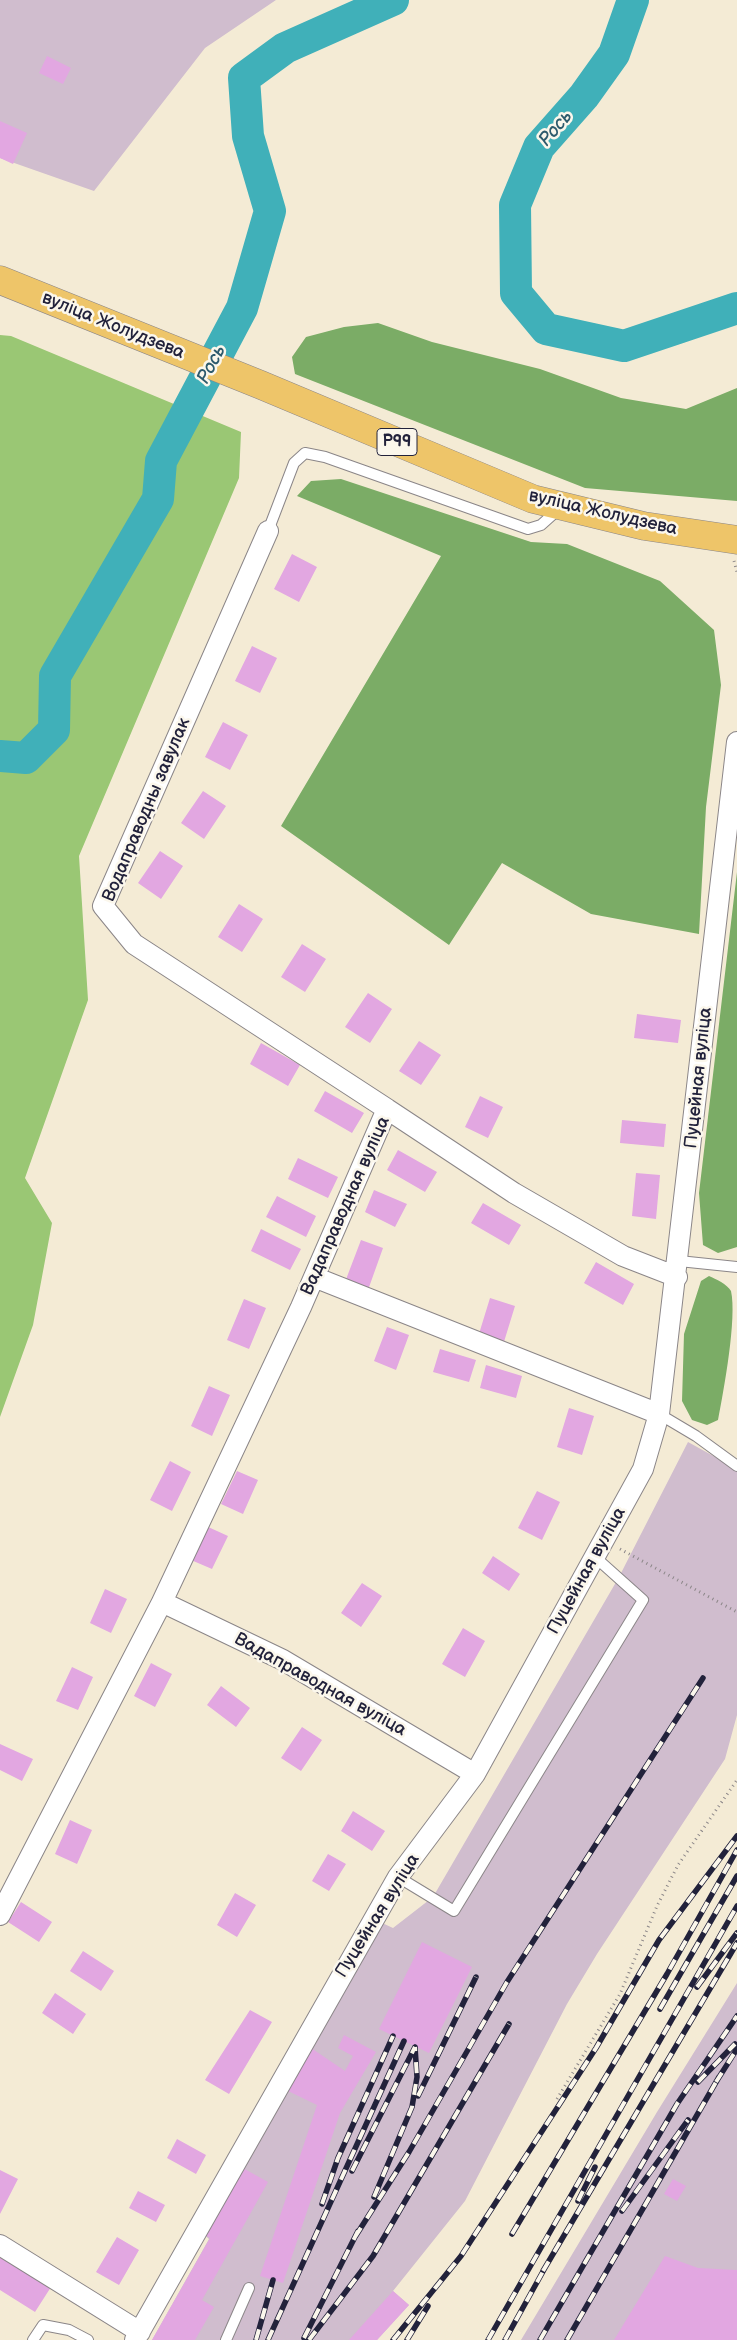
<!DOCTYPE html>
<meta charset="utf-8">
<style>
body{margin:0}
canvas{display:block;background:#f4ebd5}
</style>
<canvas width="737" height="2340"></canvas>
<script>
const context = document.querySelector('canvas').getContext('2d');
context.lineJoin = 'round';
function fill(path, color) { context.fillStyle = color; context.fill(path, 'evenodd'); }
function trace(path, color, width, dash) { context.strokeStyle = color; context.lineWidth = width; context.lineCap = dash ? 'butt' : 'round'; context.setLineDash(dash || []); context.stroke(path); }
function label(font, color, halo, rows, align = 'center') {
  context.font = font + ' "Balsamiq Sans",sans-serif'; context.lineWidth = 5; context.setLineDash([]); context.textBaseline = 'middle'; context.strokeStyle = halo; context.fillStyle = color; for (const [text, x, y, turn = 0] of rows) {
    context.save(); context.translate(x, y); context.rotate((+turn || 0) * Math.PI / 180); context.textAlign = isNaN(turn) ? turn : align; if (halo) context.strokeText(text, 0, 0); context.fillText(text, 0, 0); context.restore();
  }
}
fill(new Path2D(`
 M0 0H276L205 48 94 191 0 158Z
 M688 1442 737 1469V1715L725 1759 597 1954 567 2004 465 2201 393 2291 409 2305 377 2340H152L209 2239 202 2233 380 1922 393 1928 433 1897 619 1577Z
 M737 1983V2340H521L657 2112Z`), '#d0bdce');
fill(new Path2D(`
 M0 335 11 336 241 432 239 478 79 856 88 1000 25 1178 52 1223 33 1325 0 1417Z`), '#9ac774');
fill(new Path2D(`
 M378 323 432 342 540 369 621 398 686 409 737 388V501L585 488 295 374 292 357 306 337 344 327Z
 M341 479 531 542 567 544 660 581 714 630 721 685 706 807 699 934 591 914 502 863 449 945 281 826 441 556 297 496 311 481Z
 M737 872V1247L718 1253 703 1245 699 1193Z
 M709 1276C716 1279 727 1284 731 1291 737 1318 724 1389 718 1420L707 1425 692 1420 682 1401 684 1334 701 1281Z`), '#7bac66');
trace(new Path2D(`
 M633 0 614 54 584 96 539 147 515 205 516 293 546 329 624 346 737 308
 M0 756 26 758 54 730 55 676 158 499 161 461 242 308 270 211 248 136 244 78 285 48 393 0`), '#40b0b9', 32);
fill(new Path2D(`
 M47 56 71 68 63 84 39 73Z
 M0 121 27 133 13 164 0 158Z
 M292 554 317 567 299 602 274 589Z
 M252 646 277 658 260 693 235 681Z
 M223 722 248 735 230 770 205 757Z
 M203 791 226 806 204 839 181 823Z
 M160 851 183 866 161 899 138 883Z
 M239 904 263 919 242 952 218 937Z
 M302 944 326 959 305 992 281 977Z
 M368 993 392 1009 370 1043 345 1027Z
 M637 1014 681 1020 678 1043 634 1038Z
 M419 1041 441 1055 421 1085 399 1071Z
 M261 1043 300 1065 288 1086 250 1064Z
 M325 1091 364 1113 352 1133 314 1111Z
 M480 1096 503 1107 488 1138 465 1127Z
 M622 1120 666 1124 664 1147 620 1143Z
 M398 1150 437 1172 425 1192 387 1170Z
 M298 1158 338 1177 328 1198 288 1179Z
 M636 1173 660 1175 656 1219 632 1216Z
 M374 1190 407 1204 395 1227 365 1212Z
 M277 1196 316 1216 306 1237 266 1217Z
 M483 1203 521 1225 509 1245 471 1223Z
 M261 1229 301 1249 290 1270 251 1251Z
 M361 1240 383 1248 368 1290 345 1282Z
 M596 1262 634 1284 623 1305 584 1283Z
 M490 1298 515 1306 503 1345 478 1337Z
 M244 1299 266 1308 249 1349 227 1340Z
 M387 1327 409 1335 396 1370 374 1361Z
 M440 1349 476 1360 469 1382 433 1372Z
 M486 1365 522 1376 516 1398 480 1388Z
 M209 1386 230 1395 212 1436 191 1426Z
 M569 1408 594 1416 582 1455 557 1447Z
 M170 1461 191 1472 172 1511 150 1500Z
 M237 1471 258 1480 243 1514 221 1504Z
 M537 1491 560 1502 542 1540 518 1528Z
 M206 1526 228 1536 212 1569 191 1560Z
 M493 1556 520 1574 509 1591 482 1573Z
 M362 1583 382 1596 361 1627 341 1613Z
 M105 1589 127 1599 111 1633 90 1623Z
 M463 1628 485 1641 465 1677 442 1664Z
 M151 1663 172 1674 155 1707 134 1696Z
 M72 1667 93 1677 78 1710 56 1701Z
 M221 1686 250 1708 236 1727 207 1705Z
 M302 1727 322 1740 301 1771 281 1758Z
 M0 1744 33 1759 22 1781 0 1770Z
 M353 1811 385 1831 372 1851 341 1831Z
 M70 1820 92 1830 77 1864 55 1854Z
 M328 1854 346 1864 329 1891 312 1881Z
 M235 1893 256 1905 237 1937 217 1925Z
 M21 1902 52 1922 39 1942 8 1922Z
 M422 1942 472 1967 429 2053 379 2029Z
 M83 1951 114 1971 101 1991 70 1971Z
 M55 1993 86 2014 73 2034 42 2013Z
 M250 2010 272 2022 229 2094 205 2080Z
 M344 2035 376 2052 340 2113 283 2283 260 2276 317 2105 286 2090 311 2048 345 2071 353 2056 338 2048Z
 M177 2139 206 2155 196 2174 167 2158Z
 M241 2167 268 2182 202 2300 214 2307 195 2340H152L210 2238 202 2233Z
 M0 2170 18 2179 0 2214Z
 M673 2179 686 2186 677 2201 664 2194Z
 M138 2191 165 2205 156 2222 129 2208Z
 M117 2237 139 2250 119 2285 96 2272Z
 M0 2254 51 2287 35 2312 0 2290Z
 M665 2256 698 2268 737 2270V2340H614Z
 M393 2291 409 2305 377 2340H349Z`), '#e2a7e1');
const lane = new Path2D(`
 M268 531 294 463 305 453 325 457 528 529 541 525 560 508
 M679 1261 737 1267
 M659 1414 696 1436 737 1466
 M398 1877 454 1911 643 1600 595 1557
 M33 2340 43 2325 69 2330 88 2340
 M226 2340 249 2288`);
const street = new Path2D(`
 M268 531 103 906 134 944 387 1109
 M314 1277 659 1414
 M475 1774 283 1660 162 1602 301 1307 387 1109 514 1193 623 1256 677 1277
 M0 1915 162 1602
 M0 2245 140 2332
 M135 2340 398 1877 475 1774 643 1469 659 1414 737 742`);
const primary = new Path2D(`
 M0 280 261 385 533 499 644 526 737 540`);
trace(lane, '#8b8688', 12);
trace(street, '#8b8688', 22);
trace(primary, '#8b8688', 29);
trace(new Path2D(`
 M734 561 737 572
 M620 1549 737 1612
 M557 2099 620 1994 657 1906 678 1865 737 1780`), '#8b8688', 3, [1, 4]);
trace(lane, '#fff', 10);
trace(street, '#fff', 20);
trace(primary, '#eec569', 28);
const rail = new Path2D(`
 M697 1987 737 1933
 M660 2009 737 1876
 M698 2082 735 2044
 M716 2082 737 2049
 M418 2096 476 1977
 M352 2171 415 2047
 M374 2197 412 2107 417 2077 415 2047
 M578 2201 595 2167
 M322 2204 338 2158 393 2036
 M622 2211 688 2120
 M512 2234 667 1974 737 1850
 M355 2237 409 2152 507 1982 703 1678
 M543 2271 737 1943
 M304 2338 358 2231
 M256 2340 273 2280
 M268 2340 404 2041
 M309 2340 373 2256 509 2024
 M393 2340 461 2256 596 2048 659 1940 737 1836
 M407 2340 428 2306
 M488 2340 737 1906
 M505 2340 546 2266
 M540 2340 677 2104 737 2016
 M567 2340 719 2077`);
trace(rail, '#22223b', 5.5);
trace(rail, '#fbf7ec', 4, [11]);
for (const [x, y, w] of [
 [397,442,40]
]) { const box = new Path2D(); box.roundRect(x - w / 2, y - 13.5, w, 27, 4); context.fillStyle = '#fbf7ec'; context.fill(box); trace(box, '#22223b', 1); }
label('bold 16px', '#22223b', null, [
 ["Р99",397,442]
]);
label('18px', '#22223b', '#fbf7ec', [
 ["вуліца Жолудзева",113,326,22],
 ["вуліца Жолудзева",603,513,13],
 ["Водаправодны завулак",147,810,-67],
 ["Пуцейная вуліца",699,1078,-84],
 ["Вадаправодная вуліца",346,1206,-66],
 ["Пуцейная вуліца",587,1571,-61],
 ["Вадаправодная вуліца",320,1685,29],
 ["Пуцейная вуліца",378,1916,-58]
]);
label('italic 19px', '#2e5b6d', '#fbf7ec', [
 ["Рось",556,129,-50],
 ["Рось",212,365,-62]
]);
</script>
